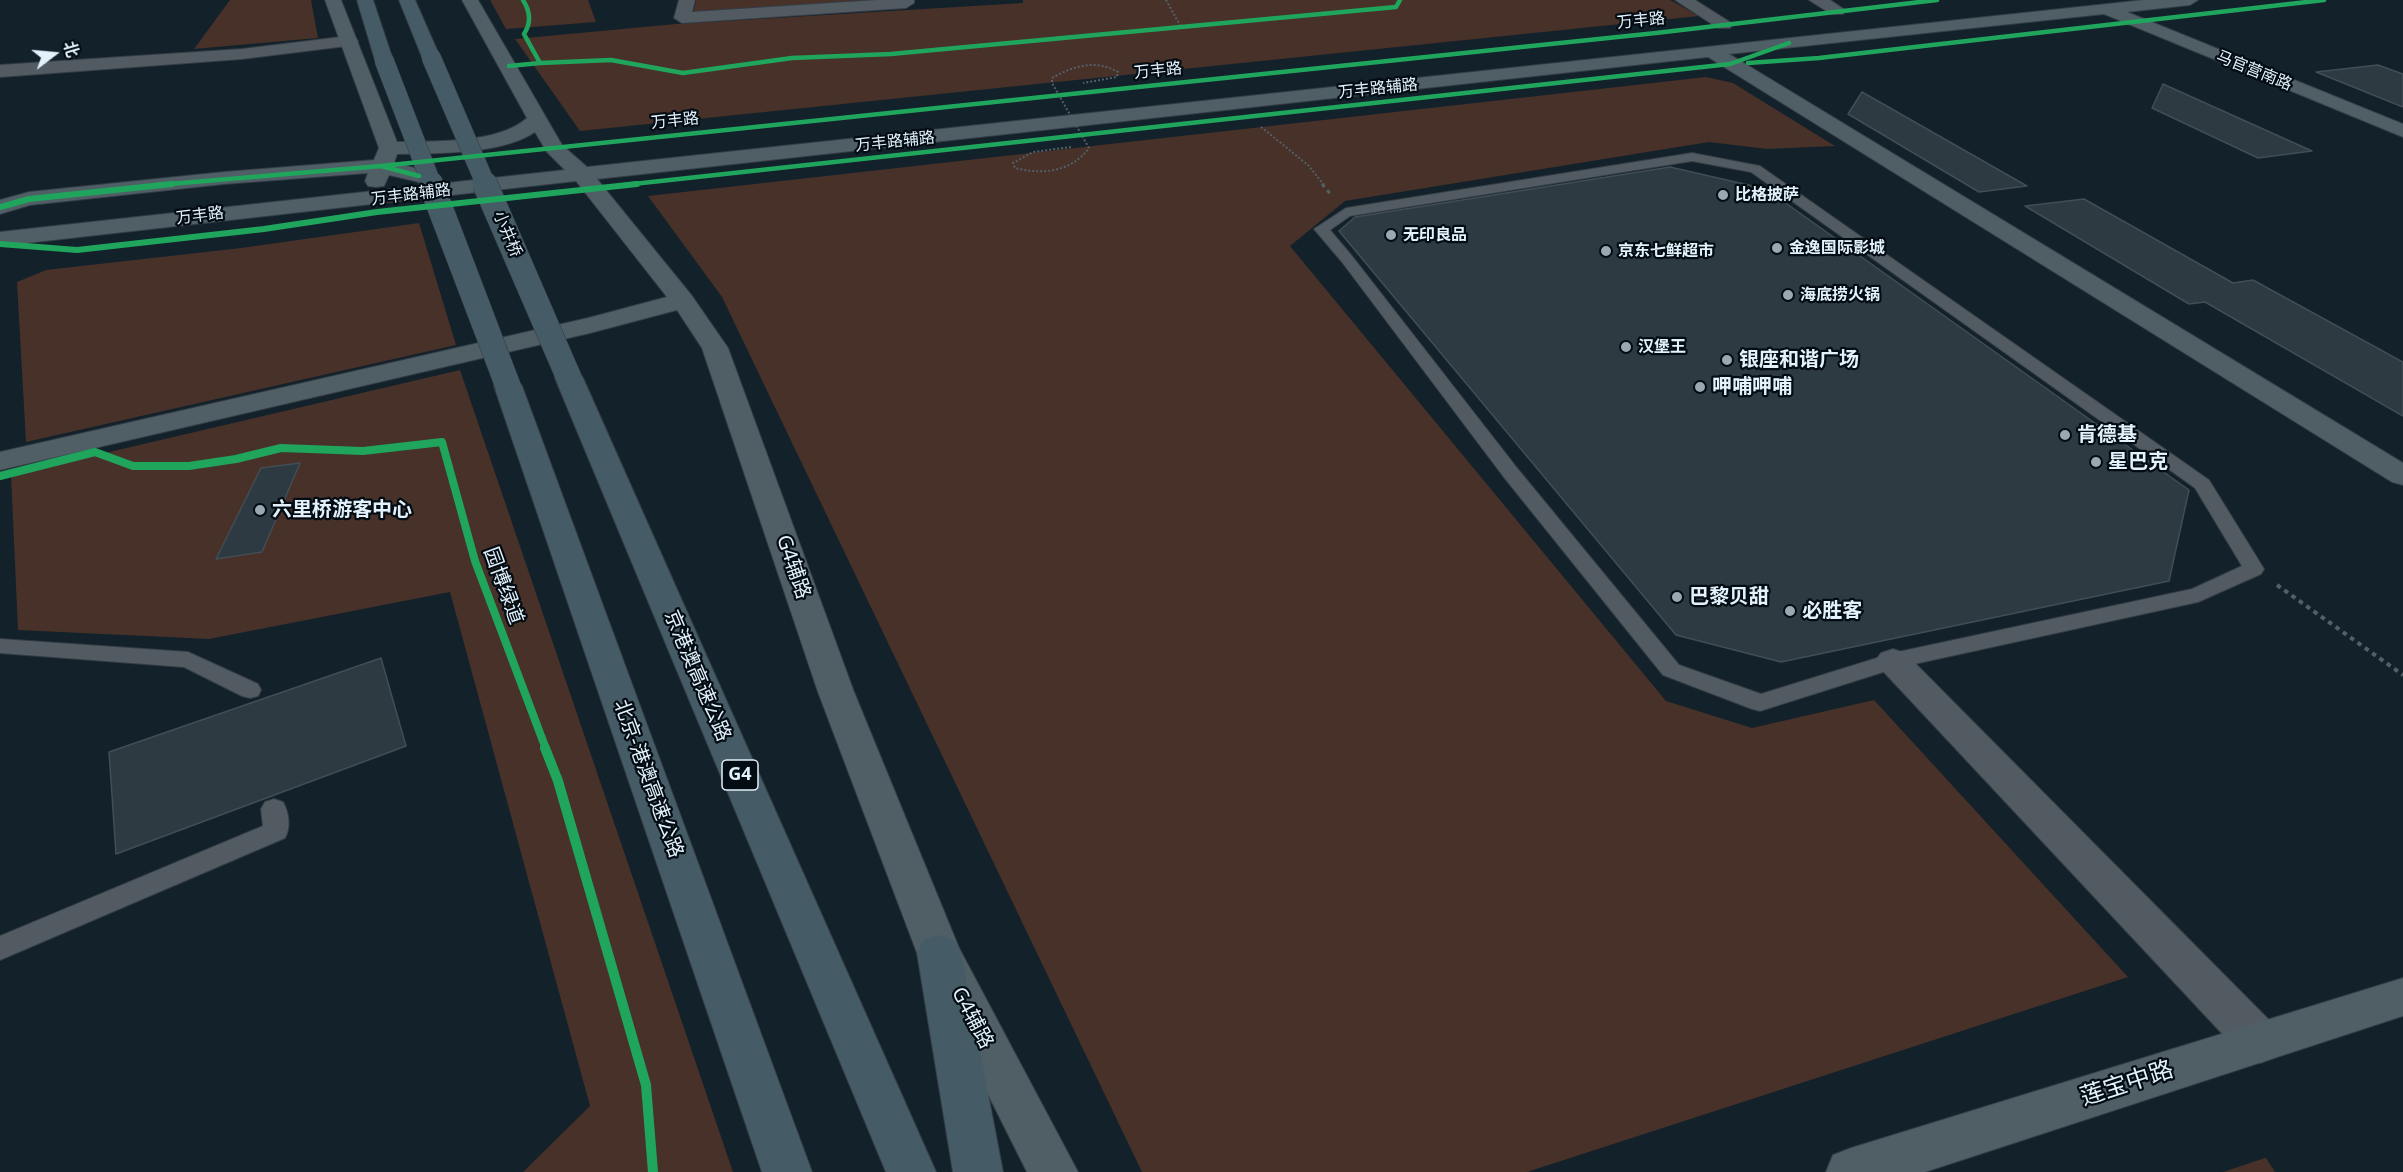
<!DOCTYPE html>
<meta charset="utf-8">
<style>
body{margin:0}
#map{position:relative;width:2403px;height:1172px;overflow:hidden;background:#13212a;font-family:"Noto Sans","Noto Sans SC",sans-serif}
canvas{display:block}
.north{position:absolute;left:24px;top:24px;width:60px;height:60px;-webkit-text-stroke:4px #040c13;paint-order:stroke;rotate:74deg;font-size:16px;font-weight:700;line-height:24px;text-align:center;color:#e2f1fb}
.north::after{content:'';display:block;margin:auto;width:21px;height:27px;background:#e2f1fb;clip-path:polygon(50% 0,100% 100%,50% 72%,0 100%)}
</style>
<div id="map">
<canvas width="2403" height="1172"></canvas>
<div class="north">北</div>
</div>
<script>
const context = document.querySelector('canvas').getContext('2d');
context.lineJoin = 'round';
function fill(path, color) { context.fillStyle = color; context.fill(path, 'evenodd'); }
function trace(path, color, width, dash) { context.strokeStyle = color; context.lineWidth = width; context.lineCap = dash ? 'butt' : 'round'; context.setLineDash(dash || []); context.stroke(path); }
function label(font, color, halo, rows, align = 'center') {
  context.font = font + ' "Noto Sans","Noto Sans SC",sans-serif'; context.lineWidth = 4.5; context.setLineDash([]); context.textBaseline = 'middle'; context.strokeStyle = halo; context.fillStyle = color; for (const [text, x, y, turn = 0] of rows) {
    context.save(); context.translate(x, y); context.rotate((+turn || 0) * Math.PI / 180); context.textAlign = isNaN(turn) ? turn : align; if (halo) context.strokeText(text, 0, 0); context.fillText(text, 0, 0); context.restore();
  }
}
fill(new Path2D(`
 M230 0H311L318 38 194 49Z
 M490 0H588L596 22 506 29Z
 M696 0H896L693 13Z
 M1023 0H1670L1699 16 580 131 515 39 676 24 1023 3Z
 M1706 77 1733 83 1835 146 1767 149 1709 142 1345 201 1290 246 1666 701 1752 728 1874 700 2128 977 1527 1172H1142L722 297 648 196Z
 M419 223 456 345 26 442 17 282 46 270 241 248Z
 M460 370 733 1172H523L590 1106 450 592 209 639 18 630 11 475Z
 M2266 1158 2275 1172H2223L2265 1158Z`), '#473129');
const building = new Path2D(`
 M2378 65 2403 74V107L2316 72Z
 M2163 84 2312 151 2258 158 2152 108Z
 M1862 92 2027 186 1979 192 1848 114Z
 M1670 167 1766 189 2189 490 2169 581 1781 662 1676 635 1339 231 1355 217Z
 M2084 199 2233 283 2253 280 2403 362V416L2205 302 2189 304 2025 206Z
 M300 463 262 552 216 559 261 468Z
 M381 658 406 746 116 854 109 752Z`);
fill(building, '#2e3a41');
trace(building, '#424d55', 1.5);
const lane = new Path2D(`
 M1692 153 1760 166 2209 480 2264 569 2261 574 2198 602 1896 668 1760 711 1752 709 1663 675 1503 476 1342 262 1314 229 1346 208ZM1692 161 1751 172 2195 488 2242 566 2192 589 1893 653 1761 694 1679 665 1517 468 1352 256 1330 230 1350 216Z
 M0 639 188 652 258 684 261 690 258 696 250 698 242 696 184 667 0 653Z
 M274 799 283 802C289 813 291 827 285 838L0 960V936L263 826 261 809 265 802Z`);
const street = new Path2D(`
 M679 0H695L692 12 877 0H914V3L906 8 682 23 674 18Z
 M1675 0H1695L1733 24 1730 28H1718Z
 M1809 0H1830L1845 10 1843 14H1831Z
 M349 36 355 37 358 41 355 45 242 59 0 77V65L242 49Z
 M1893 649 1905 653 2276 1027 2283 1042 2276 1057 2260 1063 2244 1057 1881 669 1875 661 1881 653Z`);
const secondary = new Path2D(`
 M325 0H341L397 142C434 141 498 144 527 118L462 0H478L562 145 587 167 2144 0H2198L2190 5 2127 12 2403 124V137L2104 14 1729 54 2403 463V485L2392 482 1708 57 597 179 692 296 728 348 854 692 959 948 1078 1172H1027L917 953 818 692 702 348 677 310 590 333 0 470V452L588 318 667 297 576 181 0 246V232L565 170 547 152 535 132C501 155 437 153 397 154L394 163 427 171 430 176 427 181 419 182 389 175 384 186 376 187 368 186 365 181 368 173 224 184 30 205 0 214V200L29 192 224 172 374 160 379 148Z
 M2403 978V1016L1925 1172H1826L1833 1155 1851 1148Z`);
const highway = new Path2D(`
 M357 0H373L393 60 390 64H378L375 60Z
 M399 0H415L440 57 437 61H425L422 57Z
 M569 370 579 372 583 378 936 1172H886L555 378 559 372Z
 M508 378 518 380 522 386 812 1172H762L494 386 498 380Z
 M939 935 954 940 961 953 1003 1172H953L917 953 924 940Z`);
trace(lane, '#343d45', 2);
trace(street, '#343d45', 2);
trace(secondary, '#343d45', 2);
trace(highway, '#343d45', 2);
trace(new Path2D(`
 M1166 0 1181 27
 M1261 127 1308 165 1324 185`), '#555f66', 2, [2, 2]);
trace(new Path2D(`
 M1322 184 1332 196`), '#555f66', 3, [4, 4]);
trace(new Path2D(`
 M2277 585 2403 675`), '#555f66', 4, [4.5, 4.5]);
fill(lane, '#515b61');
fill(street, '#515b61');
fill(secondary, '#505e66');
fill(highway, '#455b66');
const highwayBridgeFar1 = new Path2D(`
 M431 57 486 185
 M384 60 432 185`);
const highwayBridge = new Path2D(`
 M431 184 508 386
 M485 184 569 378`);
trace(highwayBridgeFar1, '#343d45', 20, []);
trace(highwayBridge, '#343d45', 26, []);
trace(new Path2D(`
 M1071 147 1033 152 1013 163 1015 168C1043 175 1071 172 1089 148L1052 83V78C1073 66 1096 59 1118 72L1117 77 1083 83`), '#555f66', 2, [2, 2]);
trace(highwayBridgeFar1, '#455b66', 19);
trace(highwayBridge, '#455b66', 25);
trace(new Path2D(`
 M540 63 611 60 683 73 792 58 891 54 1396 7 1400 0
 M1748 63 1819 58 2324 0
 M509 66 540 63 524 34C532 22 530 11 523 0
 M381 166 1656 33 1937 0
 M158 185 381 166 419 176
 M624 185 1730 64 1789 43`), '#20a55d', 4.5);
trace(new Path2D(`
 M0 207 29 199 172 184
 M0 244 77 250 264 229 377 212 637 184`), '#20a55d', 6);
trace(new Path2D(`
 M0 476 95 452 133 466H189L236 459 281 448 363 451 442 442 475 561 546 749`), '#20a55d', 8);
trace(new Path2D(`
 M545 748 558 781 646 1085 653 1172`), '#20a55d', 10);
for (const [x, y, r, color] of [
 [1723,195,6,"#9aa8b2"],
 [1391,235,6,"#9aa8b2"],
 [1777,248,6,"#9aa8b2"],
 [1606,251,6,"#9aa8b2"],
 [1788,295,6,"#9aa8b2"],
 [1626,347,6,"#9aa8b2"],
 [1727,360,6,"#9aa8b2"],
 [1700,387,6,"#9aa8b2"],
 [2065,435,6,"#9aa8b2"],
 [2096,462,6,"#9aa8b2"],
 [260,510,6,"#9aa8b2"],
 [1677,597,6,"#9aa8b2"],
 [1790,611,6,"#9aa8b2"]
]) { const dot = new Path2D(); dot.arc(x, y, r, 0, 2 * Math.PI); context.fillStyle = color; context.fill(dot); trace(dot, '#040c13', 2); }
label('16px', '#e2f1fb', '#040c13', [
 ["万丰路",1641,21,-6],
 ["万丰路",1158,71,-6],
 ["马官营南路",2254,71,22],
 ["万丰路辅路",1378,89,-6],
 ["万丰路",675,121,-6],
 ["万丰路辅路",895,142,-6],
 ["万丰路辅路",411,195,-7],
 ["万丰路",200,216,-7],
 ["小井桥",507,234,67]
]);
label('bold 16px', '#e2f1fb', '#040c13', [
 ["比格披萨",1735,195],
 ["无印良品",1403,235],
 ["金逸国际影城",1789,248],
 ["京东七鲜超市",1618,251],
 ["海底捞火锅",1800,295],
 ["汉堡王",1638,347]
], 'left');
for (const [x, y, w] of [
 [740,775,36]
]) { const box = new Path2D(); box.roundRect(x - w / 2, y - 15, w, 30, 4.5); context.fillStyle = '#040c13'; context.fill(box); trace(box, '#e2f1fb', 1.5); }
label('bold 18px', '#e2f1fb', null, [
 ["G4",740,775]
]);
label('bold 20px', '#e2f1fb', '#040c13', [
 ["银座和谐广场",1739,360],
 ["呷哺呷哺",1712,387],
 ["肯德基",2077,435],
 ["星巴克",2108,462],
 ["六里桥游客中心",272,510],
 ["巴黎贝甜",1689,597],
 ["必胜客",1802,611]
], 'left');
label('20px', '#e2f1fb', '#040c13', [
 ["G4辅路",793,567,71],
 ["园博绿道",503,586,70],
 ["京港澳高速公路",697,676,67],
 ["北京-港澳高速公路",648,779,70],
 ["G4辅路",972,1018,62]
]);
label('24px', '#e2f1fb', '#040c13', [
 ["莲宝中路",2127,1084,-18]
]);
</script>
